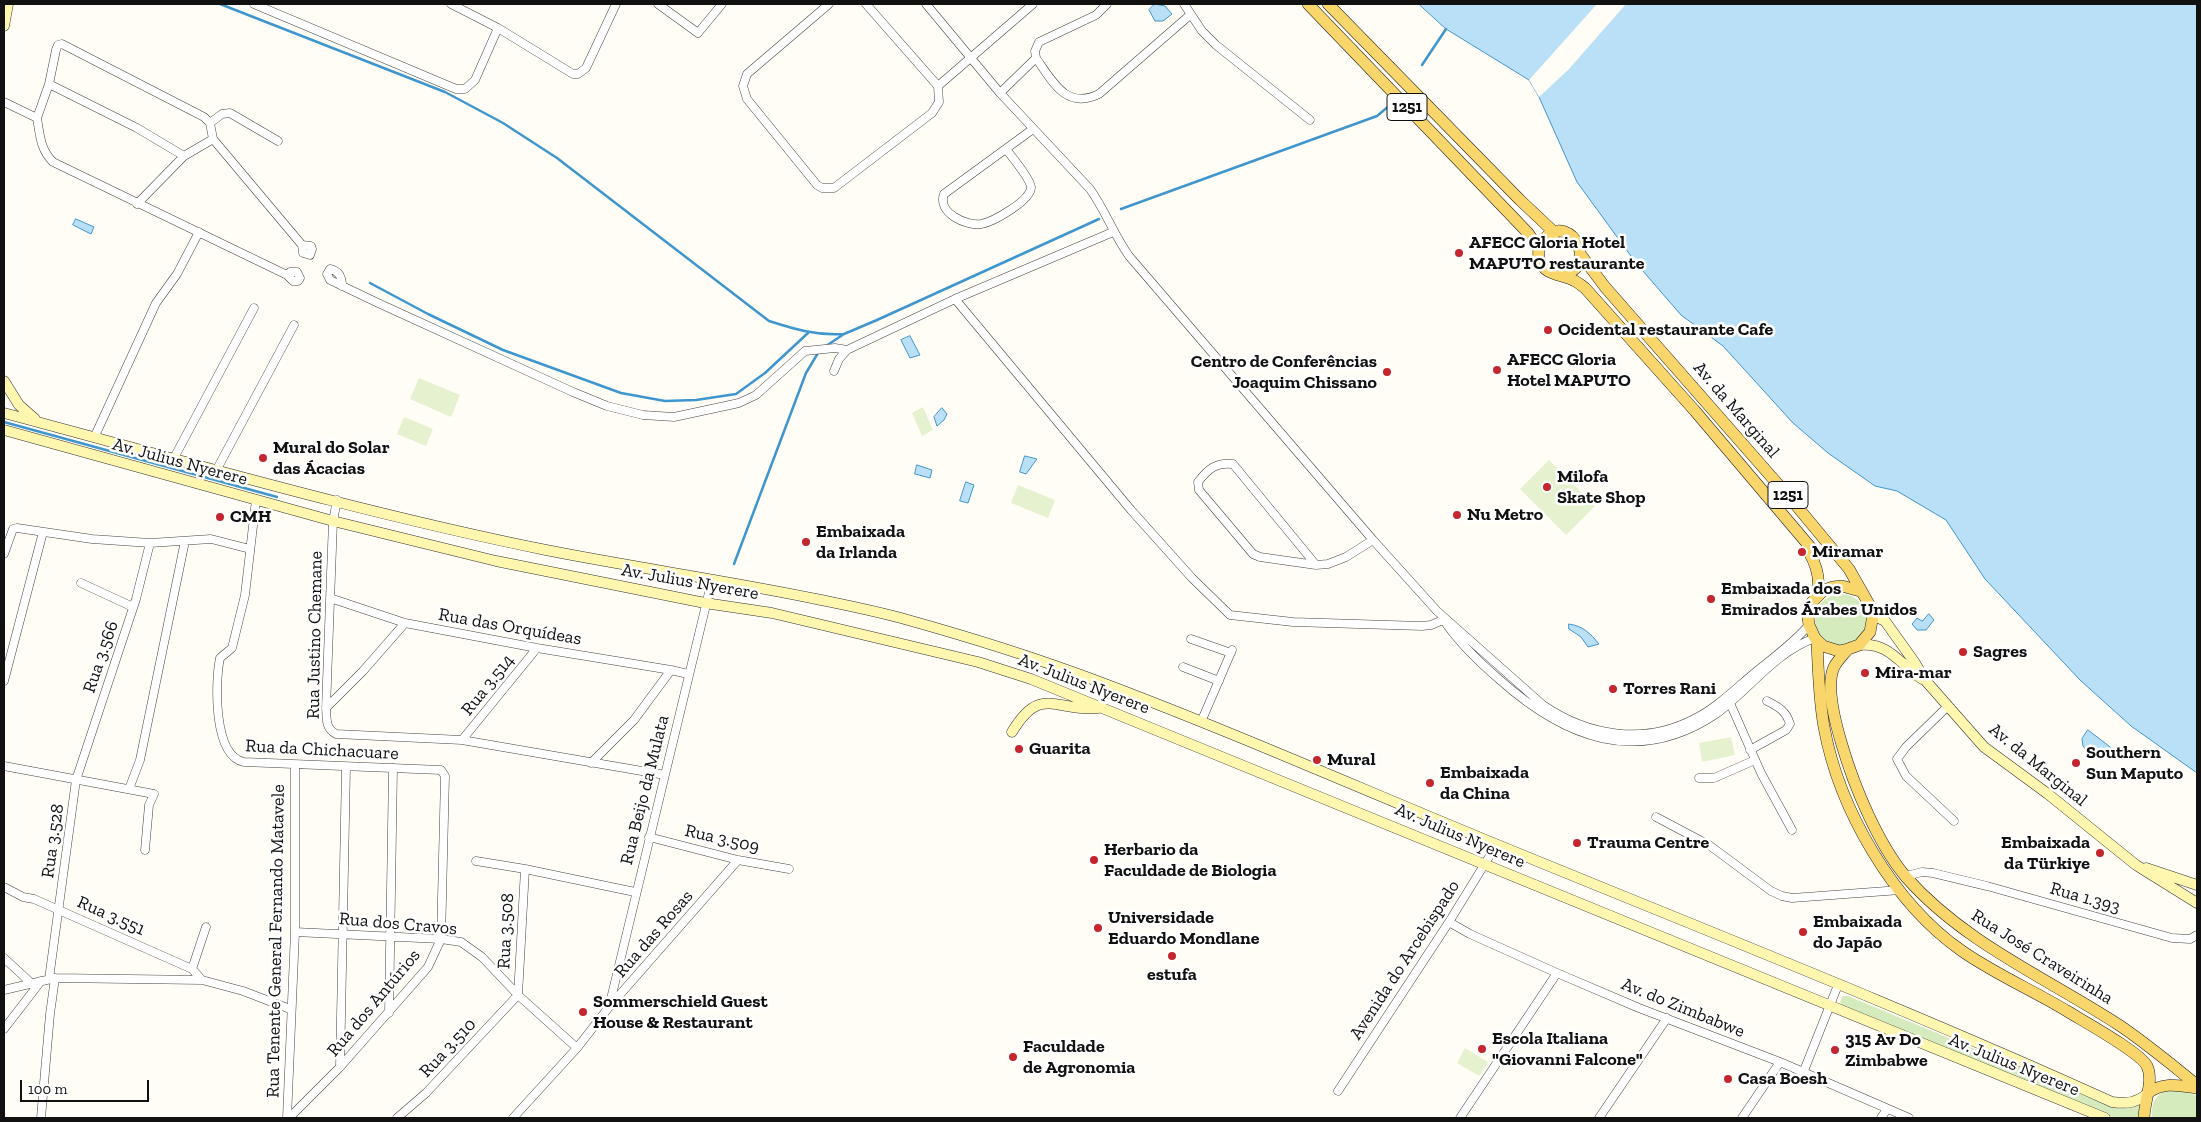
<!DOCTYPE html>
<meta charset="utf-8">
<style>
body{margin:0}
#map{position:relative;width:2201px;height:1122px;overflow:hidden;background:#fffdf5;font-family:"Zilla Slab",serif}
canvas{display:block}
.frame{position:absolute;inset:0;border:5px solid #111;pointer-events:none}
.scale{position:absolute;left:20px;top:1080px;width:129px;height:22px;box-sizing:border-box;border:2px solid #111;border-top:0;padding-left:6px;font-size:15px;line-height:18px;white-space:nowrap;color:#111;-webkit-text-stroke:4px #fff;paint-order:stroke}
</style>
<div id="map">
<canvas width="2201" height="1122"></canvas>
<div class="frame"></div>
<div class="scale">100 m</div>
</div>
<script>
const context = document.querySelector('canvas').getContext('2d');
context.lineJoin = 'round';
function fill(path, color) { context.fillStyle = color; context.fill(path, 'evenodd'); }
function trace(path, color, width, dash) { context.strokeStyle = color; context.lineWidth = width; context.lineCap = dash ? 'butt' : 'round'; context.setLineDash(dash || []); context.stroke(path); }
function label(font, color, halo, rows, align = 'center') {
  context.font = font + ' "Zilla Slab",serif'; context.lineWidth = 5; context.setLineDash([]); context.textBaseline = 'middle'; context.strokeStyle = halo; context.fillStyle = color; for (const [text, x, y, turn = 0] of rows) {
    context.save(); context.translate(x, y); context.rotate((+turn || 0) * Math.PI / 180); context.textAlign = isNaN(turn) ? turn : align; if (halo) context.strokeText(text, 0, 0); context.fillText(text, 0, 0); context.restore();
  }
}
fill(new Path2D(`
 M1815 620a26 26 0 1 1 52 0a26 26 0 1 1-52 0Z
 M1843 996H1848L2119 1109 2141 1106V1118H2116L1842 1007 1840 1002Z
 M2169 1089H2182L2197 1096V1118H2152C2151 1103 2155 1095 2169 1089Z`), '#d5ebbd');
fill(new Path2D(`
 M419 378 460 395 451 417 410 399Z
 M923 407 933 430 922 436 912 413Z
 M404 417 433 429 426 446 397 434Z
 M1549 460 1595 506 1566 535 1520 489Z
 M1018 485 1055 500 1048 518 1011 503Z
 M1731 737 1735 755 1702 762 1699 743Z
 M1465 1048 1488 1062 1479 1076 1457 1063Z`), '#e6f2cf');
const water = new Path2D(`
 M1155 4 1165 6 1172 14 1163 21H1155L1149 10Z
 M1419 4H2197V773L2131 726 2080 680 1985 579 1946 520 1897 491 1875 486 1828 453 1793 423 1723 346 1681 315 1636 263 1577 182 1539 97 1529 80 1446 29Z
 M76 219 94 227 91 234 73 225Z
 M910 336 920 355 910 358 901 340Z
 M942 408 947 414 944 420 937 426 934 417Z
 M1025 456 1037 459 1026 474 1020 472Z
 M917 465 932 470 930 478 915 474Z
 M966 482 974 485 968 503 960 501Z
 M1929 614 1934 620 1926 630H1917L1912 624 1917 618 1922 621Z
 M1569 624C1583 626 1590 633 1599 644L1588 647 1581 637 1569 629Z
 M2088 730 2118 753 2109 759 2098 753 2087 751 2083 746 2082 739Z`);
fill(water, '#b9e0f7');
trace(water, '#3f96cf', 1);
fill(new Path2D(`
 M1597 4H1626L1569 69 1539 97 1529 80Z`), '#fffdf5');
trace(new Path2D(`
 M220 4 445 92 503 123 557 158 769 321C794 329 817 336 844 334
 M1422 65 1446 29
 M1121 209 1377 116 1395 101
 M370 283 428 314 503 350 621 393 665 401 696 400 736 394 765 373 808 333
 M826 346 844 334 877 320 1099 219
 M4 422 277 497
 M734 564 806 373 818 353`), '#3f96cf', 2.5);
const minor = new Path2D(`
 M254 4 456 89H465L475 80 498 28
 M451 4 498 28 573 74H578L586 68 616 4
 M658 4 698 33 722 4
 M829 4 747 74 743 86 747 99 817 185 822 188H834L932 113 939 102 938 86
 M866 4 938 86 1033 4
 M926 4 1000 93 1090 189C1105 210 1114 235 1129 256L1373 540 1437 611 1543 705C1588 736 1644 745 1694 719 1716 708 1733 691 1752 675 1771 659 1793 644 1809 625
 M1184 4 1202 31 1216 45 1310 120
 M1036 58 1035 51 1039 42 1096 15 1107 4
 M49 84 56 50 58 45 62 44 204 117 210 123 213 139
 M1000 93 1036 58C1053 82 1066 110 1099 94L1190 15
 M4 102 37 118C40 135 40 149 53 162L287 275 293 281H298L300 278 297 272H290L287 275
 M37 118 49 84 137 128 184 156
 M210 123 222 114 230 113 278 141
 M1006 149C1012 157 1030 178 1031 187 1032 200 993 222 981 224 966 226 937 213 944 194L1033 129
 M137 204 184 156 213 139 302 245 303 253 310 255 312 249 311 246 302 245
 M1113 232 955 299 1131 510 1192 578 1230 615 1293 622 1422 626 1431 625 1443 620
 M342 286C342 277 339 271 330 269L327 274 330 280 378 303 573 392 607 406 643 415 674 417 739 403 756 395 805 351 835 348 847 350
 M834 371 839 359 847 350 955 299
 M94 438 156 303 177 274 199 232
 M174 458 254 308
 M217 469 294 325
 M256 500 245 595 232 648 220 658C215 682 213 756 244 762L441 770 445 776 441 939 428 967 340 1067 289 1118
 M337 500 333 521 326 708C327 719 325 728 336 734L462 740 665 775
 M4 554 13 529 17 528 92 539 150 543 211 539 250 549
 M1316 565 1233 464C1216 462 1208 469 1198 482L1199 490 1253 554 1260 557 1316 565 1328 564 1346 557 1373 540
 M81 583 133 607
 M330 598 405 623 537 648 671 670 688 674
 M1443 619C1458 642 1479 662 1500 680 1564 737 1637 767 1716 714 1749 690 1775 652 1815 638
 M1191 639 1231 653
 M1183 667 1219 681
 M4 681 43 532
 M1730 703 1761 773 1792 830
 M1947 707 1906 747 1897 759 1906 776 1954 821
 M326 708 363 671 405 623
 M1201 722 1232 650
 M462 740 537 648
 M1750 750 1786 730 1790 724C1786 711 1779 707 1767 701
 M591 763 634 720 671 670
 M4 766 154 794 149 805 145 850
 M1699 778H1714L1755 760
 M129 789 140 760 185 541
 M1656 817 1709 845 1771 891 1782 896 1792 898 1900 890
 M649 837 738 860 789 869
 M476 861 525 869 635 892
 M1906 876 1922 872 1933 873 1987 886 2172 938 2190 939 2197 935
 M4 887 23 897 34 899 192 969 202 980
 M1449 922 1470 934 1557 973 1639 1008 1780 1062 1909 1118
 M295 932 441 939 461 942 482 957 518 995 577 1048
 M4 958 31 983
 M192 969 206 927
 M49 979 76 780 136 599 150 543
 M4 990 55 978 202 980 243 991 290 1009
 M609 1007 712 580
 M389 1013 393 768
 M4 1029 41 981
 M340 1067 346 768
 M1803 1073 1838 985
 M1338 1091 1449 922 1497 844
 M41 1118 50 1014 55 978
 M287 1118 295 932V765
 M397 1118 426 1093 518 995 525 869
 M513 1118 577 1048 609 1007 738 860
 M1460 1118 1557 973
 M1599 1118 1667 1018
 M1742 1118 1780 1062
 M1881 1118 1887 1109`);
const secondary = new Path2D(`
 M4 26 8 4
 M4 381 19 405 35 419
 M4 413C184 461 363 513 546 550 637 568 730 581 821 600 850 606 880 612 908 620 969 637 1030 656 1089 678 1226 729 1359 788 1493 843 1700 928 1909 1010 2112 1102 2127 1104 2137 1103 2148 1093
 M4 430 333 521 496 561 705 603 772 613 978 662 1031 679 2105 1118
 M1873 615 1885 621 1915 663 1925 680 1984 747 2048 794 2136 865 2197 903
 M1859 645C1890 642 1899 664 1922 679
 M1012 732C1041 684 1055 712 1098 708
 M2146 868 2197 885`);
const primary = new Path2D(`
 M1308 4 1506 210 1528 233 1539 249
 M1328 4 1520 200 1555 233
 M1581 255 1605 287 1790 498 1849 569 1870 606 1873 615 1870 632 1859 645 1848 649 1839 651 1823 646 1815 638 1809 625 1808 617 1812 602 1824 590 1833 587 1842 586 1860 591
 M1555 274C1604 277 1572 208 1544 239 1539 245 1537 254 1540 261 1545 276 1563 274 1575 281 1579 283 1582 286 1585 288L1695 411 1811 548 1809 552C1817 566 1821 580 1817 596
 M1817 640C1818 669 1819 699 1824 727 1839 809 1893 903 1962 951 1995 974 2032 990 2067 1011 2083 1021 2140 1052 2147 1066 2154 1080 2144 1103 2144 1118
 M1848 649C1843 655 1837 661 1834 667 1825 687 1836 725 1842 745 1854 786 1878 844 1906 877 1964 943 2047 978 2119 1025 2146 1043 2172 1065 2197 1085
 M2148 1093C2164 1081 2180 1086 2197 1088`);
trace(minor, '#444', 9);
trace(secondary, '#333', 11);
trace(primary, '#222', 12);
trace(minor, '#fff', 8);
trace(secondary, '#fff6b0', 10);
trace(primary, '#f9d66b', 11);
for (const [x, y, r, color] of [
 [1459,253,5,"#c4262e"],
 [1548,330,5,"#c4262e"],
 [1497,370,5,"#c4262e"],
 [1387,372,5,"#c4262e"],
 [263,458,5,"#c4262e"],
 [1547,487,5,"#c4262e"],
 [1457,515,5,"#c4262e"],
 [220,517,5,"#c4262e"],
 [806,542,5,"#c4262e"],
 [1802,552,5,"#c4262e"],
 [1711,599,5,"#c4262e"],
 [1963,652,5,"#c4262e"],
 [1865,673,5,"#c4262e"],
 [1613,689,5,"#c4262e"],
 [1019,749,5,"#c4262e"],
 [1317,760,5,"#c4262e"],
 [2076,763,5,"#c4262e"],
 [1430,783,5,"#c4262e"],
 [1577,843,5,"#c4262e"],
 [2100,853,5,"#c4262e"],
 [1094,860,5,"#c4262e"],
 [1098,928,5,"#c4262e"],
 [1803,932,5,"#c4262e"],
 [1172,956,5,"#c4262e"],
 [583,1012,5,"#c4262e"],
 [1482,1049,5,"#c4262e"],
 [1835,1050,5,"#c4262e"],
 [1013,1057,5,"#c4262e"],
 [1728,1079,5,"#c4262e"]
]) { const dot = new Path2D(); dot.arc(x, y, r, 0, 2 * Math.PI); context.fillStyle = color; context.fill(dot); trace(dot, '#fff', 2); }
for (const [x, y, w] of [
 [1407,107,40],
 [1788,495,40]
]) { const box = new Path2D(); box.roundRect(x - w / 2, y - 13.5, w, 27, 4); context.fillStyle = '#fff'; context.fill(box); trace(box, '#111', 1); }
label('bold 16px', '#111', null, [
 ["1251",1407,107],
 ["1251",1788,495]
]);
label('bold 18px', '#111', '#fff', [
 ["AFECC Gloria Hotel",1469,243],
 ["MAPUTO restaurante",1469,264],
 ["Ocidental restaurante Cafe",1558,330],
 ["AFECC Gloria",1507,360],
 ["Hotel MAPUTO",1507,381],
 ["Centro de Conferências",1377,362,"right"],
 ["Joaquim Chissano",1377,383,"right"],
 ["Mural do Solar",273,448],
 ["das Ácacias",273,469],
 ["Milofa",1557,477],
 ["Skate Shop",1557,498],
 ["Nu Metro",1467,515],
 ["CMH",230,517],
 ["Embaixada",816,532],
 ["da Irlanda",816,553],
 ["Miramar",1812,552],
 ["Embaixada dos",1721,589],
 ["Emirados Árabes Unidos",1721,610],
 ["Sagres",1973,652],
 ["Mira-mar",1875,673],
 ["Torres Rani",1623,689],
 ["Guarita",1029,749],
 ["Southern",2086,753],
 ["Sun Maputo",2086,774],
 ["Mural",1327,760],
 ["Embaixada",1440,773],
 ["da China",1440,794],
 ["Trauma Centre",1587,843],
 ["Embaixada",2090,843,"right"],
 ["da Türkiye",2090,864,"right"],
 ["Herbario da",1104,850],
 ["Faculdade de Biologia",1104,871],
 ["Universidade",1108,918],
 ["Eduardo Mondlane",1108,939],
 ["Embaixada",1813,922],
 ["do Japão",1813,943],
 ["estufa",1172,975,"center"],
 ["Sommerschield Guest",593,1002],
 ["House & Restaurant",593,1023],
 ["Escola Italiana",1492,1039],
 ["\"Giovanni Falcone\"",1492,1060],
 ["315 Av Do",1845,1040],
 ["Zimbabwe",1845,1061],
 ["Faculdade",1023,1047],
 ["de Agronomia",1023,1068],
 ["Casa Boesh",1738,1079]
], 'left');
label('18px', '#111', '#fff', [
 ["Av. da Marginal",1736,410,49],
 ["Av. Julius Nyerere",180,462,15],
 ["Av. Julius Nyerere",690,582,10],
 ["Rua das Orquídeas",510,627,10],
 ["Rua Justino Chemane",315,635,-89],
 ["Rua 3.566",101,657,-71],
 ["Av. Julius Nyerere",1084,684,21],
 ["Rua 3.514",488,685,-51],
 ["Rua da Chichacuare",322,750,3],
 ["Av. da Marginal",2038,765,39],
 ["Rua Beijo da Mulata",645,790,-76],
 ["Av. Julius Nyerere",1460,836,23],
 ["Rua 3.509",722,839,13],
 ["Rua 3.528",53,841,-82],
 ["Rua 1.393",2085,898,16],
 ["Rua 3.551",111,916,24],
 ["Rua dos Cravos",398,924,5],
 ["Rua 3.508",506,931,-87],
 ["Rua das Rosas",654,934,-49],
 ["Rua Tenente General Fernando Matavele",276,941,-89],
 ["Rua José Craveirinha",2042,957,32],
 ["Avenida do Arcebispado",1405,960,-57],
 ["Rua dos Antúrios",374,1003,-50],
 ["Av. do Zimbabwe",1683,1008,22],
 ["Rua 3.510",448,1048,-47],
 ["Av. Julius Nyerere",2014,1065,22]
]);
</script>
